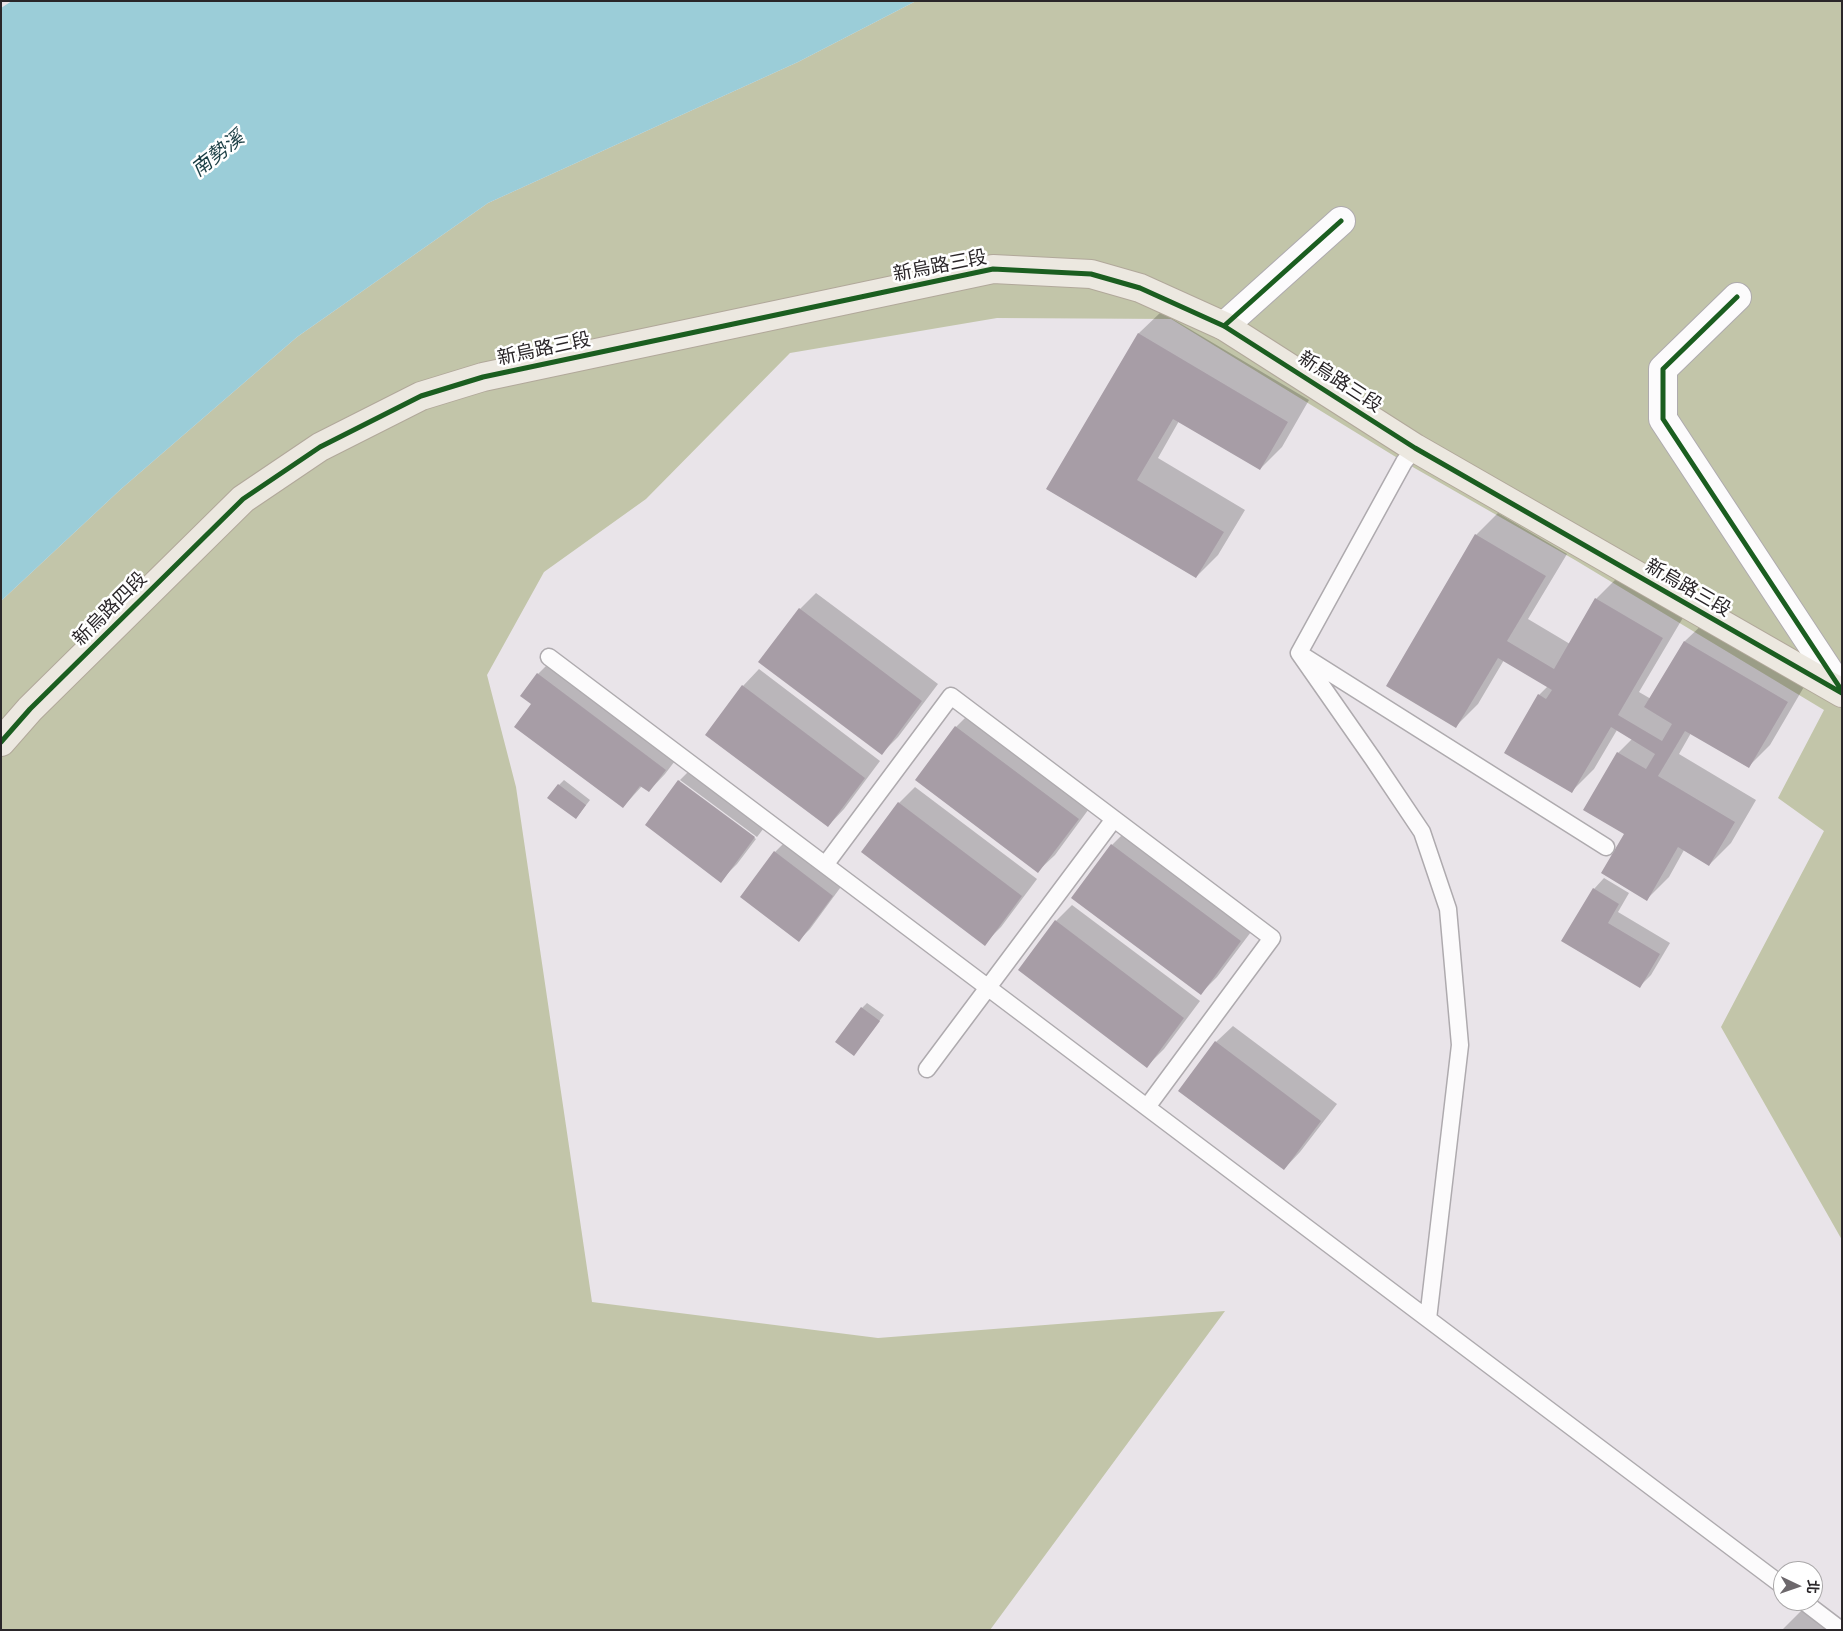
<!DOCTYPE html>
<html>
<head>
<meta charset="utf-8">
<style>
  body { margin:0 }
  #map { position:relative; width:1843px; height:1631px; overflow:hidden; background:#e9e4e9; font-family:"Alegreya Sans","Noto Sans TC",sans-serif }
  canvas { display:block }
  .frame { position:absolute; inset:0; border:2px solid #2a2629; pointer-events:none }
  .north { position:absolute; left:1773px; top:1561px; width:50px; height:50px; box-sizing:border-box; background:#fff; border:1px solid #aaa8a9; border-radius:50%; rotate:93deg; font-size:14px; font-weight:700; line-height:20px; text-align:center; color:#2a2629 }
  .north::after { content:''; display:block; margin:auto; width:18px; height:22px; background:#6d686c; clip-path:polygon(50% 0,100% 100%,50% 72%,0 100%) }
</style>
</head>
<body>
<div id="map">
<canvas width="1843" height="1631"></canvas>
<div class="frame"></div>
<div class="north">北</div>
</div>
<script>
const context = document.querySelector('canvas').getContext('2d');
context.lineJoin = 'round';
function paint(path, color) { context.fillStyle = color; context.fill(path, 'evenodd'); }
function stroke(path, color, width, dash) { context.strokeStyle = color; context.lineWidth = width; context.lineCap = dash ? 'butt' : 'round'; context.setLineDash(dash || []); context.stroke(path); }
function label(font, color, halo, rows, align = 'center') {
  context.font = font + ' "Alegreya Sans","Noto Sans TC",sans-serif'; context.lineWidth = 5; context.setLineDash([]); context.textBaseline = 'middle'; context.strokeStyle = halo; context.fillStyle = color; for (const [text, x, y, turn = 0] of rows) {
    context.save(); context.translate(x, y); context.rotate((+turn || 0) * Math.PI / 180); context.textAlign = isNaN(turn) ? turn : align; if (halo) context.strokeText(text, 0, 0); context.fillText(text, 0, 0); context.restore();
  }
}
paint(new Path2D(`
  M 916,1 L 1842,1 L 1842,1240 L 1721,1027 L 1824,831 L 1778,798 L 1824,710 L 1575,560 L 1404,462 L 1171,319 L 997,318 L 790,353 L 646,499 L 544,572 L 487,675 L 516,787 L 592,1302 L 878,1338 L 1225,1311 L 990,1630 L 1,1630 L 1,601 L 121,489 L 297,337 L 488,203 L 798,62 Z`), '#c2c5a9');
paint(new Path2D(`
  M 12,1 L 916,1 L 798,62 L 488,203 L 297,337 L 121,489 L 1,601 L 1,8 Z`), '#9bcdd8');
paint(new Path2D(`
  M 1161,312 L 1309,400 L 1282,447 L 1260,469 L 1179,421 L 1158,458 L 1245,510 L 1218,555 L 1196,577 L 1048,489 L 1139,333 Z
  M 1498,513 L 1567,554 L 1528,619 L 1570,644 L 1596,599 L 1618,577 L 1684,616 L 1639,692 L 1651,699 L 1685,641 L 1707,620 L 1808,680 L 1770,745 L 1748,767 L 1691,733 L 1679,754 L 1756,800 L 1731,843 L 1709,865 L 1684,850 L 1669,877 L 1647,899 L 1626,833 L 1618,753 L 1632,739 L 1617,730 L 1594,769 L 1572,791 L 1539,695 L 1548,686 L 1504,660 L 1478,704 L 1456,726 L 1476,535 Z
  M 816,593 L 938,684 L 898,737 L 882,753 L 800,609 Z
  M 555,657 L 681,753 L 665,774 L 649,791 L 642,786 L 623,807 L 538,674 Z
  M 759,669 L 880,761 L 844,809 L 828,826 L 743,686 Z
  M 973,710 L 1094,802 L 1055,855 L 1038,871 L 917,779 L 956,727 Z
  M 696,764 L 770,820 L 757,837 L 680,780 Z
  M 564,780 L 590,800 L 576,818 L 559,785 Z
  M 680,780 L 680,783 L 756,839 L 737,864 L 720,881 L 647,825 Z
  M 915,787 L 1037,879 L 1001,927 L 984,944 L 899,803 Z
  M 1129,828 L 1257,924 L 1217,977 L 1201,993 L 1073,898 L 1112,845 Z
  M 786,841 L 843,884 L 810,929 L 799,940 L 775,852 Z
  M 1604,878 L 1629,893 L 1618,912 L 1670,943 L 1651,975 L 1640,986 L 1563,941 L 1594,889 Z
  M 1072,905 L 1200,1001 L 1164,1049 L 1147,1066 L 1056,921 Z
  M 867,1003 L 884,1015 L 854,1054 L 862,1008 Z
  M 1233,1026 L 1337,1104 L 1300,1152 L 1284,1169 L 1216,1042 Z
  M 1803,1609 L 1830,1630 L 1782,1630 Z`), '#0003');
paint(new Path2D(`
  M 1138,333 L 1288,422 L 1260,470 L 1173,419 L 1137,480 L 1224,532 L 1196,578 L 1046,489 Z
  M 1475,534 L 1546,576 L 1507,641 L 1554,669 L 1595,598 L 1663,638 L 1618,715 L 1662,741 L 1672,724 L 1644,707 L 1684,641 L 1788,702 L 1749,768 L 1685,731 L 1658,776 L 1735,822 L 1709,866 L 1678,847 L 1647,901 L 1601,873 L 1624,834 L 1583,810 L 1617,752 L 1646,769 L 1655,754 L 1611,727 L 1572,793 L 1504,753 L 1538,694 L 1546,699 L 1552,690 L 1498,658 L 1456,728 L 1386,686 Z
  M 799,608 L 922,701 L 882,755 L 758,662 Z
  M 537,673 L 666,770 L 649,792 L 640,786 L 623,808 L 514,727 L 531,704 L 520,696 Z
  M 742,685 L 865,778 L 828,827 L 705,735 Z
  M 955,726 L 1079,819 L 1038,873 L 915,780 Z
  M 678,780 L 755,837 L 721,883 L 645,825 Z
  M 558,784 L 586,805 L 576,819 L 547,798 Z
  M 898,802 L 1022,896 L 985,946 L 861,852 Z
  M 1111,844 L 1241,941 L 1201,995 L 1071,898 Z
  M 774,851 L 833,896 L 799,942 L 740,897 Z
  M 1593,888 L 1619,904 L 1608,923 L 1660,954 L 1640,988 L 1561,941 Z
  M 1055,920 L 1184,1018 L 1147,1068 L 1018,970 Z
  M 861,1007 L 880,1021 L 854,1056 L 835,1042 Z
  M 1215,1041 L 1321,1121 L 1284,1170 L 1178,1091 Z`), '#a79da6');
const service = new Path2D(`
  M 1415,448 L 1404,462 L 1299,653 L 1373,759 L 1422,832 L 1448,909 L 1460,1045 L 1428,1319 L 1783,1586
  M 549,657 L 1428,1319
  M 1305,657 L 1606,847
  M 825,865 L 951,696 L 1272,938 L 1147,1107
  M 927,1069 L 1114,819
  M 1803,1601 L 1841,1630`);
const minor = new Path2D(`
  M 1737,297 L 1663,369 L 1663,419 L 1842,691
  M 1224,326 L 1341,221`);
const primary = new Path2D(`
  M 1,742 L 30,709 L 243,499 L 320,447 L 421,396 L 483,377 L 993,269 L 1091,274 L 1140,288 L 1224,326 L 1415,448 L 1842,693`);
stroke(service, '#aeaaae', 19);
stroke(minor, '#aeaaae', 30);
stroke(primary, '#b1a89a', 30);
stroke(service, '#fcfbfc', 16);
stroke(minor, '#fcfbfc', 28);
stroke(primary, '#ece8e0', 28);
stroke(new Path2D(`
  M 1737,297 L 1663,369 L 1663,419 L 1842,691
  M 1224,326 L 1341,221
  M 1,742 L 30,709 L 243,499 L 320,447 L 421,396 L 483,377 L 993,269 L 1091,274 L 1140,288 L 1224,326 L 1415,448 L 1842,693`), '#1b5e20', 5);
label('19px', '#2a2629', '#fff', [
  ["新烏路三段",940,266,-11],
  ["新烏路三段",544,349,-12],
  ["新烏路三段",1340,382,33],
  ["新烏路三段",1688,588,30],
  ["新烏路四段",110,609,-45]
]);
label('italic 20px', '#193d43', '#fff', [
  ["南勢溪",218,154,-38]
]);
</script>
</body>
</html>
